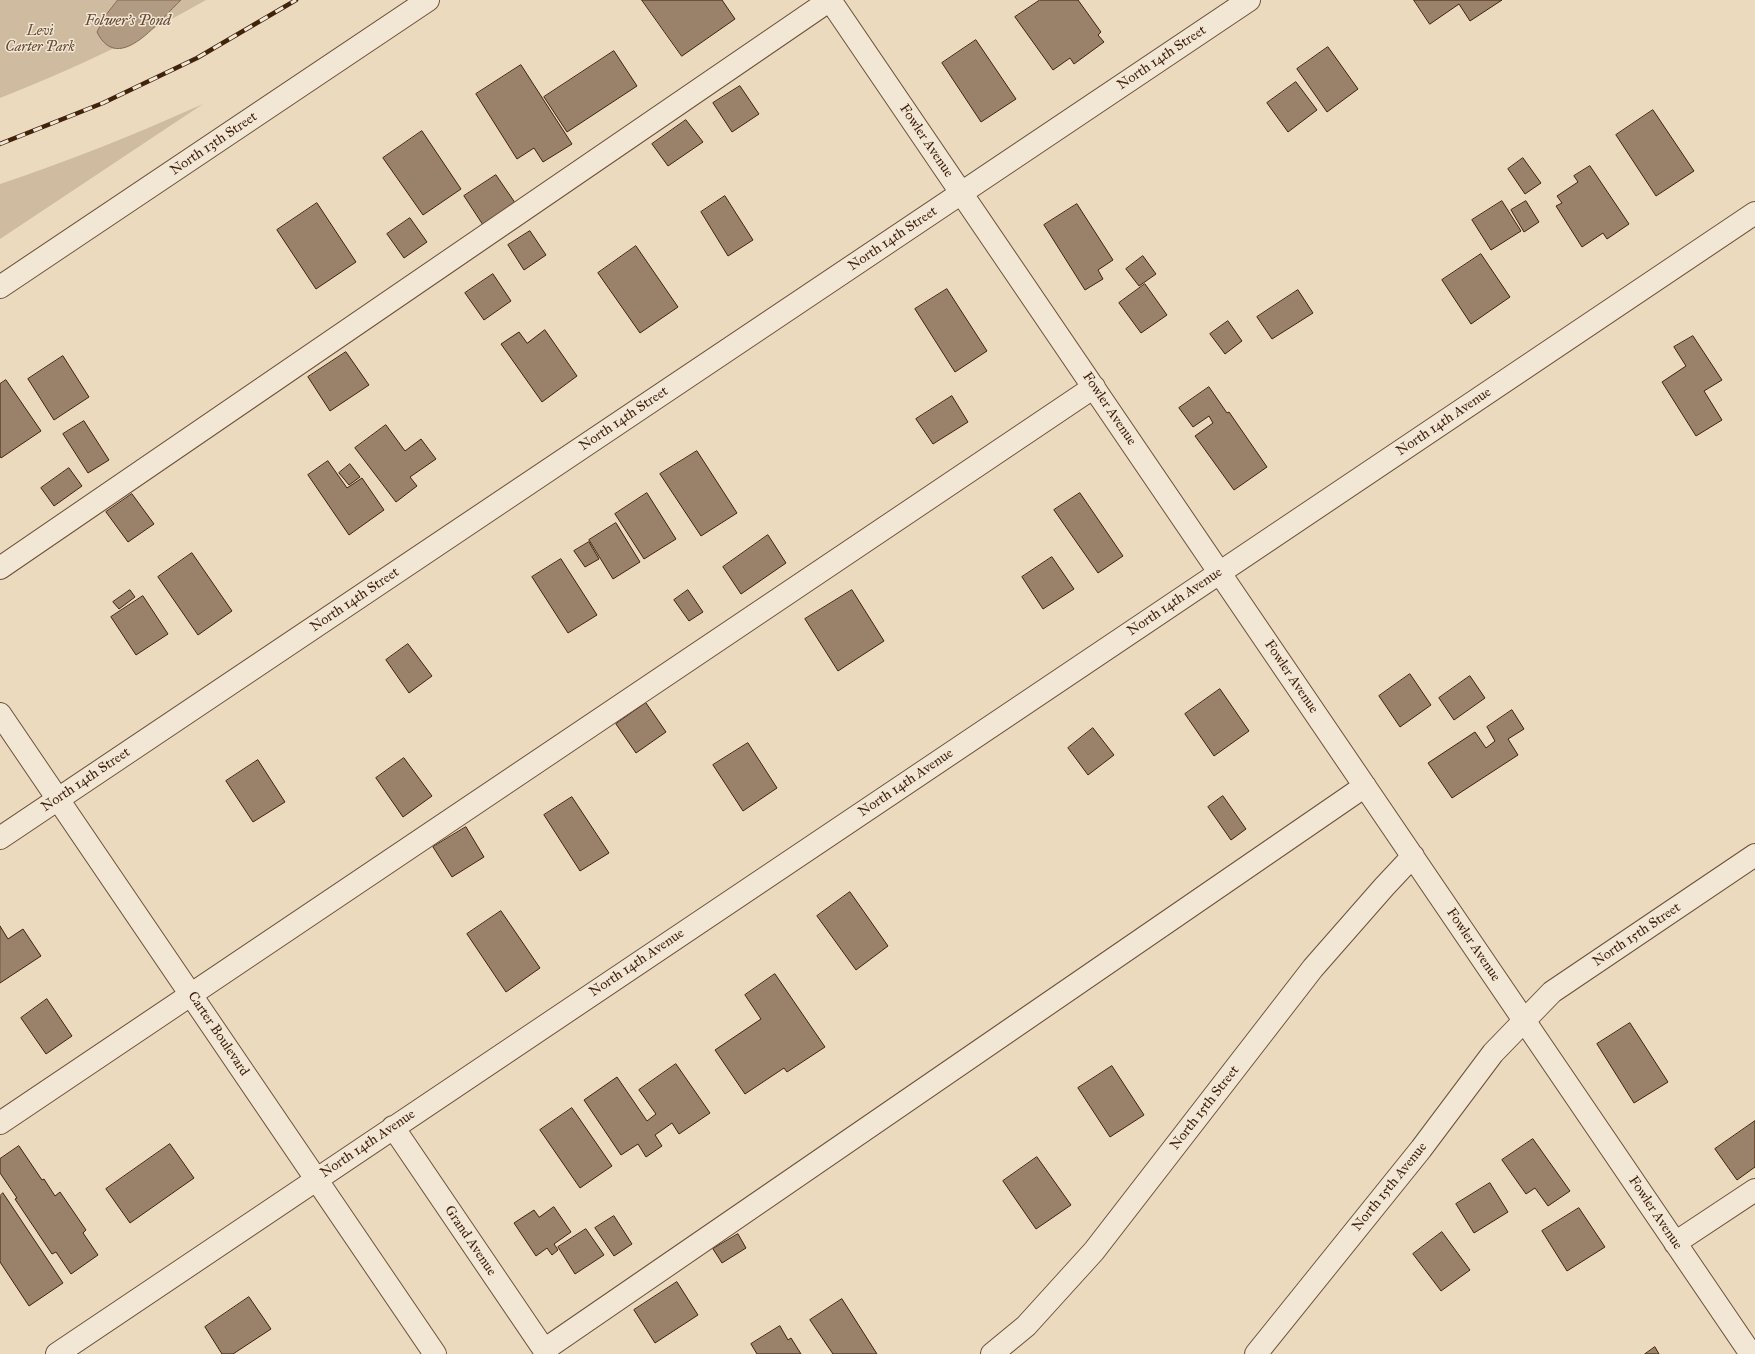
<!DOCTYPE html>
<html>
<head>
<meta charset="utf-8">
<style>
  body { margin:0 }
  canvas { display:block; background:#ebdabe }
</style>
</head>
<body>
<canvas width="1755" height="1354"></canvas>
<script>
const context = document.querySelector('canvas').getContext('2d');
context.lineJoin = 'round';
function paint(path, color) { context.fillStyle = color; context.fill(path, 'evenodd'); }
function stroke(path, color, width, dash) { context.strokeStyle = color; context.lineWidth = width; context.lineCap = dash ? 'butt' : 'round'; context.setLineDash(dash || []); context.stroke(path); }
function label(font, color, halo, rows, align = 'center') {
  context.font = font + ' "IM FELL Great Primer",serif'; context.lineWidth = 3; context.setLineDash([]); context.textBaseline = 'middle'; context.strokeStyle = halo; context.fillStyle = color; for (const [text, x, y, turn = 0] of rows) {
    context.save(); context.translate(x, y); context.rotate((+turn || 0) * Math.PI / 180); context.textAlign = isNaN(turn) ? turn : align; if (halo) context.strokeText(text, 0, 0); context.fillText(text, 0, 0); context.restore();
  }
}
paint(new Path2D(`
  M 0,0 L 206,0 C 139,38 71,70 0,98 Z
  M 203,104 L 0,239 L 0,184 C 69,161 136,134 203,104 Z`), '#cebba0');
const water = new Path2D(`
  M 118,0 L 181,0 C 161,18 119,77 97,32 L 106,15 Z`);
paint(water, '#b19b82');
stroke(water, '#846b53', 1);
const building = new Path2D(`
  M 642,0 L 722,0 L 735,19 L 682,56 Z
  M 1040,0 L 1078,0 L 1101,32 L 1098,35 L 1104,42 L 1074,64 L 1070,58 L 1053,70 L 1015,17 Z
  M 1414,0 L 1502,0 L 1470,21 L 1459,4 L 1430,24 Z
  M 976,40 L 1016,99 L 981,122 L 942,63 Z
  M 1328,47 L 1358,89 L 1327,112 L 1297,69 Z
  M 614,51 L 637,86 L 567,132 L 544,97 Z
  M 521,65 L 572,144 L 543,162 L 534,148 L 517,159 L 476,94 Z
  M 1296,82 L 1317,110 L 1288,132 L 1267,103 Z
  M 740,86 L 759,114 L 732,132 L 713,103 Z
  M 1653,110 L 1694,171 L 1656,196 L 1616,135 Z
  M 686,120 L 703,142 L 668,166 L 652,144 Z
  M 422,131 L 461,189 L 423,215 L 383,158 Z
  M 1523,158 L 1541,183 L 1525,194 L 1508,169 Z
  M 1590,166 L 1629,224 L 1607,239 L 1603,233 L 1582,247 L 1556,206 L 1562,203 L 1557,196 L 1578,182 L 1574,176 Z
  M 496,175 L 518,207 L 485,228 L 464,196 Z
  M 725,196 L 753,240 L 728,256 L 701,212 Z
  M 1502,201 L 1521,231 L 1491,250 L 1472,220 Z
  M 1526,201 L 1539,222 L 1524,232 L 1511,210 Z
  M 317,203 L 356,262 L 316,289 L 277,230 Z
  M 1077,204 L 1113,260 L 1098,270 L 1103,279 L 1085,290 L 1044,225 Z
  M 410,218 L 427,242 L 404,258 L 387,234 Z
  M 530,231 L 546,255 L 524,270 L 508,245 Z
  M 636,246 L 678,307 L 640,333 L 598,273 Z
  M 1481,254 L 1510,297 L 1471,324 L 1442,280 Z
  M 1143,256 L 1156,274 L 1139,286 L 1126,269 Z
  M 493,274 L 511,301 L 484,320 L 465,293 Z
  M 1145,284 L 1167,315 L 1141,333 L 1119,303 Z
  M 947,289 L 987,351 L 955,372 L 915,309 Z
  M 1298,290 L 1313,313 L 1272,339 L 1257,317 Z
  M 1228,321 L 1242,341 L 1225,354 L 1210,334 Z
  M 545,330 L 577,376 L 542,402 L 501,344 L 519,332 L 527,343 Z
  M 1693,336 L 1722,380 L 1704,391 L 1722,420 L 1696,436 L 1662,382 L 1686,366 L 1674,347 Z
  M 346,352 L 369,385 L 330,411 L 308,377 Z
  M 63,356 L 89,397 L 54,420 L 28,379 Z
  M 6,380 L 41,431 L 1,458 L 0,456 L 0,384 Z
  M 1209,387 L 1227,413 L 1229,412 L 1267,467 L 1234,490 L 1195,436 L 1213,423 L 1209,416 L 1193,427 L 1179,408 Z
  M 952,396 L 968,422 L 933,444 L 916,419 Z
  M 84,421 L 109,460 L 88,473 L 63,434 Z
  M 386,425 L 405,451 L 421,439 L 436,459 L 410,477 L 417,486 L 396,502 L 355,448 Z
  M 697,451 L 737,513 L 701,536 L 660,474 Z
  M 328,461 L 347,488 L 362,478 L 384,510 L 349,535 L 308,475 Z
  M 350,464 L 360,477 L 349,485 L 339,473 Z
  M 69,468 L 82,486 L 54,506 L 41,488 Z
  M 647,493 L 676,539 L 644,559 L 615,514 Z
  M 1080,493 L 1123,556 L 1098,573 L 1054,510 Z
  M 132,494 L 154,524 L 128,542 L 106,512 Z
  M 616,523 L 640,562 L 613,579 L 589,540 Z
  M 768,535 L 786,563 L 741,594 L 723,567 Z
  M 589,542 L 599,559 L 585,567 L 574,551 Z
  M 192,553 L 232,611 L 198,635 L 158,577 Z
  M 1052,557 L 1074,589 L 1043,609 L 1022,577 Z
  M 561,559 L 597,615 L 568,633 L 532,577 Z
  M 130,590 L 135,597 L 119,609 L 113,602 Z
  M 688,590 L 703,612 L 689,621 L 674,600 Z
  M 852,590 L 884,641 L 838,671 L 805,619 Z
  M 143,596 L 168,634 L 136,655 L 111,617 Z
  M 408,644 L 432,676 L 409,693 L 386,660 Z
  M 1410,674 L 1431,705 L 1400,727 L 1379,696 Z
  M 1470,676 L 1485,698 L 1454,720 L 1439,698 Z
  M 1220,689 L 1249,731 L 1214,756 L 1185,714 Z
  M 646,703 L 666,732 L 636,753 L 616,724 Z
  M 1512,710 L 1524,729 L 1508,739 L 1518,755 L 1452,798 L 1428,763 L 1475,732 L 1486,748 L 1495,741 L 1487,727 Z
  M 1093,728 L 1114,755 L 1088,775 L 1068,748 Z
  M 748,743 L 777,788 L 743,811 L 713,765 Z
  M 404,758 L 432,796 L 403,817 L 376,778 Z
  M 258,760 L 285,802 L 253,822 L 226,781 Z
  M 1223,796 L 1246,829 L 1231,840 L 1208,807 Z
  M 572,797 L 609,853 L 580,871 L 544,815 Z
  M 466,827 L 484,857 L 452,877 L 433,847 Z
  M 850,892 L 888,946 L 856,970 L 817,916 Z
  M 501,911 L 540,968 L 506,992 L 467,934 Z
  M 0,926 L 8,939 L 23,929 L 41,956 L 0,983 Z
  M 775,974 L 825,1047 L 787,1072 L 784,1068 L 745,1094 L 715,1050 L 761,1019 L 745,995 Z
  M 47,999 L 72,1036 L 46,1054 L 21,1018 Z
  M 1630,1023 L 1668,1082 L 1634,1103 L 1597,1044 Z
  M 676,1064 L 710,1113 L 679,1134 L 672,1123 L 655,1135 L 662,1146 L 646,1157 L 638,1144 L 621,1155 L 584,1100 L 617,1077 L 647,1121 L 656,1114 L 639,1090 Z
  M 1112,1066 L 1144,1115 L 1110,1137 L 1078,1088 Z
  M 572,1108 L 612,1166 L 580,1188 L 540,1130 Z
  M 1755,1121 L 1755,1167 L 1737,1180 L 1715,1149 Z
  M 1533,1139 L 1570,1191 L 1548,1206 L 1535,1188 L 1526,1194 L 1502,1160 Z
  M 170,1144 L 194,1178 L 130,1223 L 106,1189 Z
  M 19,1146 L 42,1180 L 44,1179 L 55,1196 L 60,1192 L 86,1230 L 83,1233 L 98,1255 L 71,1274 L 56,1252 L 52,1254 L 15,1199 L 17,1198 L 0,1173 L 0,1159 Z
  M 1037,1157 L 1071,1205 L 1036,1229 L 1003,1181 Z
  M 1490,1183 L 1508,1212 L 1474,1233 L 1456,1204 Z
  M 3,1193 L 63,1283 L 29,1306 L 0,1262 L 0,1196 Z
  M 554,1207 L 571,1232 L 554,1244 L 558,1250 L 552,1255 L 547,1248 L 536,1256 L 514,1223 L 534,1210 L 539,1217 Z
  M 1579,1208 L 1605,1247 L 1567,1271 L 1542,1231 Z
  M 614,1216 L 632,1244 L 614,1256 L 595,1228 Z
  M 586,1229 L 604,1255 L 575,1274 L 558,1247 Z
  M 1442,1232 L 1470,1270 L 1441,1291 L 1413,1254 Z
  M 738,1234 L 746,1248 L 722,1263 L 713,1249 Z
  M 677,1282 L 698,1315 L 655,1343 L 634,1310 Z
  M 249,1297 L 271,1329 L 233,1354 L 222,1354 L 205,1327 Z
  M 842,1299 L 877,1354 L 833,1354 L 810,1320 Z
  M 780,1326 L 788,1340 L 791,1338 L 801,1354 L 757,1354 L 751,1344 Z
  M 1655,1347 L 1659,1354 L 1645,1354 Z`);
paint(building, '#998269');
stroke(building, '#41220d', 1);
const minor = new Path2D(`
  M 830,0 L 1751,1354
  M 0,287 L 428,0
  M 0,568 L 830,0
  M 0,714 L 435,1354
  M 0,838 L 1249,0
  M 0,1123 L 1094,387
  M 393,1127 L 547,1354
  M 1675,1243 L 1755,1190
  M 544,1350 L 1365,786
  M 57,1354 L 1755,213
  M 992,1354 L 1026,1326 L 1094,1251 L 1313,968 L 1384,887 L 1413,856
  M 1256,1354 L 1421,1149 L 1493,1053 L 1552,992 L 1755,855`);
stroke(minor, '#6c5039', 24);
stroke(minor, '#f2e7d5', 22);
const rail = new Path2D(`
  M 0,144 L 103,103 L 197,58 L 296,0`);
stroke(rail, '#41220d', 4.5);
stroke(rail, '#f2e7d5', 3, [9]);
label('italic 14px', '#644832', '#f2e7d5', [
  ["Levi",40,32],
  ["Carter Park",40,48]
]);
label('14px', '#41220d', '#f2e7d5', [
  ["North 14th Street",1162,58,-34],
  ["Fowler Avenue",926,141,56],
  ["North 13th Street",214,144,-34],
  ["North 14th Street",893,239,-34],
  ["Fowler Avenue",1109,409,56],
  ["North 14th Street",624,419,-34],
  ["North 14th Avenue",1444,422,-34],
  ["North 14th Street",355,600,-34],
  ["North 14th Avenue",1175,602,-34],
  ["Fowler Avenue",1291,677,56],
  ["North 14th Street",86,780,-34],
  ["North 14th Avenue",906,783,-34],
  ["North 15th Street",1637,935,-34],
  ["Fowler Avenue",1473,945,56],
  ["North 14th Avenue",637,963,-34],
  ["Carter Boulevard",218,1034,56],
  ["North 15th Street",1205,1108,-52],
  ["North 14th Avenue",368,1144,-34],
  ["North 15th Avenue",1390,1187,-51],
  ["Fowler Avenue",1655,1213,56],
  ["Grand Avenue",470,1241,56]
]);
label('italic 15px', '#634630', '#f2e7d5', [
  ["Folwer's Pond",128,21]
]);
</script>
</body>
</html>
